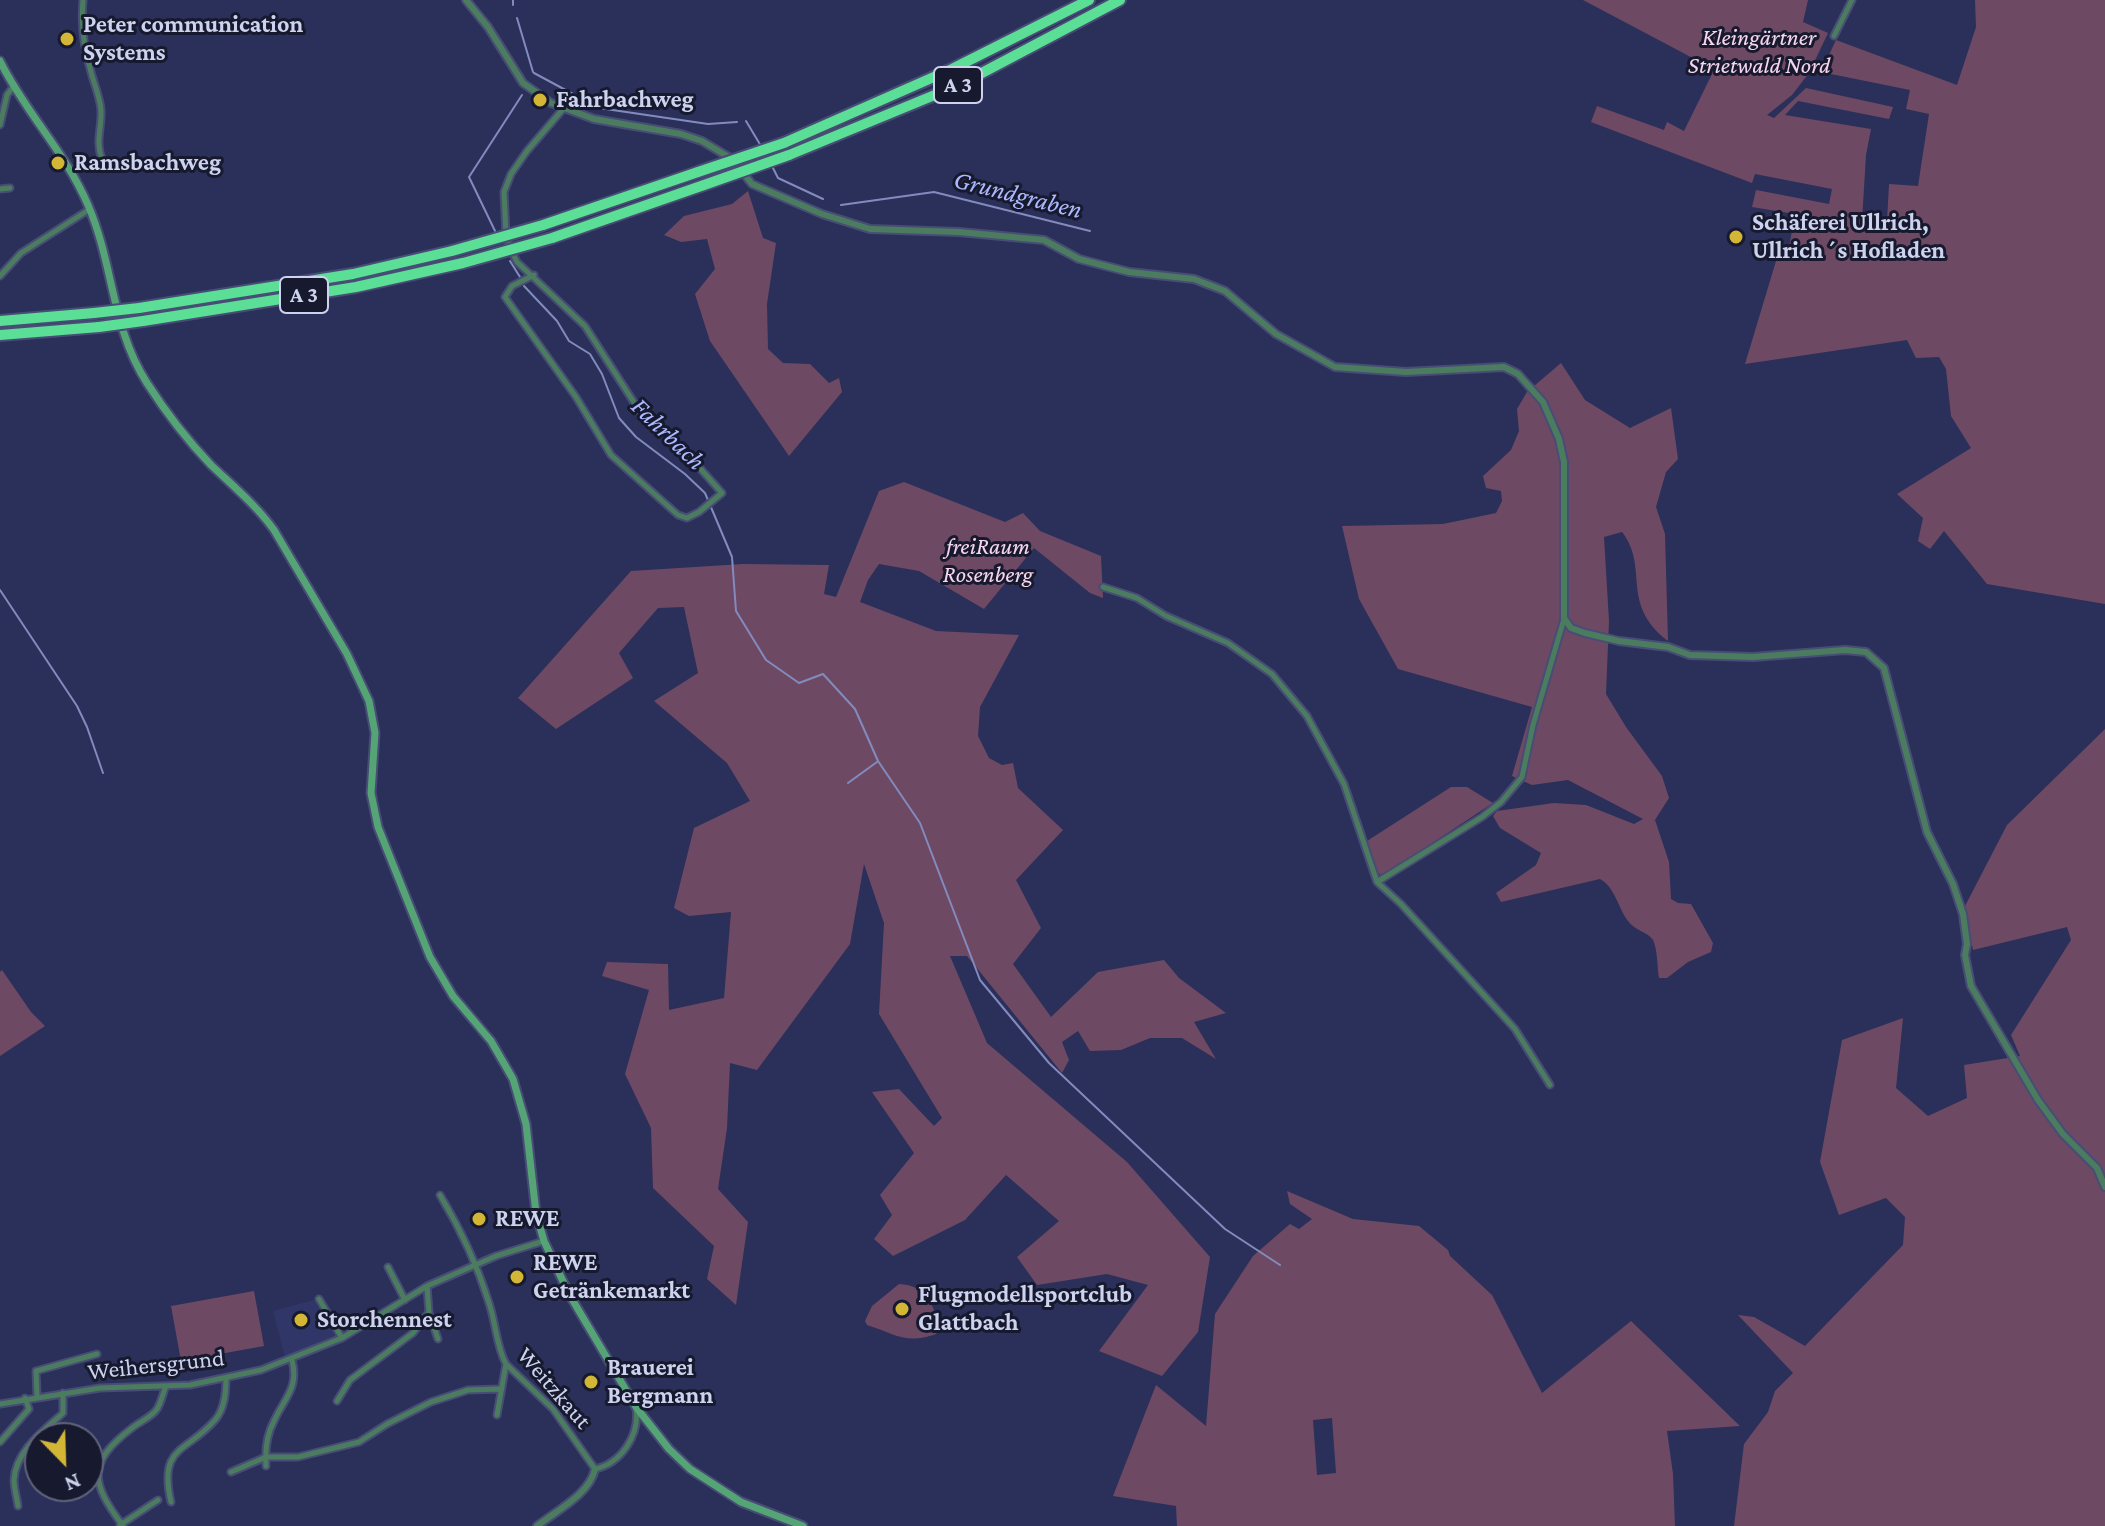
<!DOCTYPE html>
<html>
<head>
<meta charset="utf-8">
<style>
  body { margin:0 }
  #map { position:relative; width:2105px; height:1526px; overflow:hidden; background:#2a305a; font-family:"Crimson Pro",serif }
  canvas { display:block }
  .north { position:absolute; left:24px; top:1422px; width:80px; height:80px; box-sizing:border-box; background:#171a2e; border:2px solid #60647b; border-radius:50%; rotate:157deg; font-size:22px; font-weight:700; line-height:32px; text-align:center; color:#cdd3ee }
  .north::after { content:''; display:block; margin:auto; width:28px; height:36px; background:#d3b635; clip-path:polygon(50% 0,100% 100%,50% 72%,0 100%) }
</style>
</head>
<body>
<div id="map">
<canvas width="2105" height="1526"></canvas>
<div class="north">N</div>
</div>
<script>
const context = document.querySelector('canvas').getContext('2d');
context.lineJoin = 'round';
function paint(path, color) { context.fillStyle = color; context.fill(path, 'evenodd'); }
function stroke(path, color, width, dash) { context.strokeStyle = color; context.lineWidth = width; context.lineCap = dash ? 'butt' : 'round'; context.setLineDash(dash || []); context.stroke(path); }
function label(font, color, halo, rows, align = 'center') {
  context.font = font + ' "Crimson Pro",serif'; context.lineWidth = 6; context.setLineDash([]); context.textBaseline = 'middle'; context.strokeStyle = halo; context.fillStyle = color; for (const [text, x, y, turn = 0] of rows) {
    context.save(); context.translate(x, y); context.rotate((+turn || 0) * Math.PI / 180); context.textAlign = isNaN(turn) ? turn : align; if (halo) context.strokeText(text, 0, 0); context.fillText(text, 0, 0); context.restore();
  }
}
paint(new Path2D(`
  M 314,1300 L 335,1336 L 285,1357 L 273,1311 Z`), '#303668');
paint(new Path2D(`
  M 1583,0 L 1808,0 L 1803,22 L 1828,33 L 1809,73 L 1792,95 L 1767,115 L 1774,118 L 1806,88 L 1893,107 L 1889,119 L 1798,101 L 1785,115 L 1871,129 L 1866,155 L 1862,221 L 1887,221 L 1889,184 L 1918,186 L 1929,114 L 1906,109 L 1910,90 L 1821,72 L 1836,40 L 1957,85 L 1976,27 L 1975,0 L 2105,0 L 2105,604 L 1987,584 L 1944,531 L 1930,549 L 1918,541 L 1923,518 L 1897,494 L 1971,448 L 1951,416 L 1946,369 L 1939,357 L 1916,358 L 1907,340 L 1745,364 L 1776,261 L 1787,258 L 1795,214 L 1752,207 L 1756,190 L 1829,204 L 1832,189 L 1755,174 L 1752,183 L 1591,122 L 1597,106 L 1664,130 L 1667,122 L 1684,131 L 1712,74 L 1703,69 L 1704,64 Z
  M 748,191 L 763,238 L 776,243 L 767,304 L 768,349 L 783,363 L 810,364 L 829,383 L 839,378 L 842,392 L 789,456 L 710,341 L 695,294 L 715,269 L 707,239 L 681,242 L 664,235 L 684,216 L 732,204 Z
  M 1561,363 L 1585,400 L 1630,428 L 1671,408 L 1678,459 L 1666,472 L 1656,507 L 1665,534 L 1668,641 C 1619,603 1650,568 1622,532 L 1604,537 L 1609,621 L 1606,694 L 1626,727 L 1662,776 L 1669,798 L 1655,820 L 1669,862 L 1671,899 L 1678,903 L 1691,904 L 1713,943 L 1711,952 L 1688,962 L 1667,978 L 1659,978 C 1657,967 1658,951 1653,940 C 1648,932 1635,931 1628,921 C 1618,908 1615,887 1600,879 L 1501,902 L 1496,893 L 1536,865 L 1541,853 L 1500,828 L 1493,816 L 1497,811 L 1554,803 L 1586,805 L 1634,824 L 1643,819 L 1568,780 L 1532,785 L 1512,776 L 1532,707 L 1398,669 L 1359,599 L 1342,526 L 1443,524 L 1496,513 L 1502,501 L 1501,491 L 1486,488 L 1483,476 L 1511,450 L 1519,431 L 1517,409 L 1527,392 Z
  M 904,482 L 1005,522 L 1023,513 L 1040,531 L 1101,556 L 1103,598 L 1090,593 L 1034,548 L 984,609 L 919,571 L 879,564 L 868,580 L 860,602 L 936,631 L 1019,635 L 980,707 L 978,736 L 989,758 L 1002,765 L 1013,763 L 1018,788 L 1063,830 L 1016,880 L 1041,928 L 1013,964 L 1051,1017 L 1098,972 L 1164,960 L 1179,978 L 1226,1013 L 1194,1022 L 1216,1059 L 1182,1038 L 1150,1038 L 1121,1050 L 1090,1051 L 1078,1031 L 1062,1042 L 1069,1060 L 1062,1073 L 967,956 L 950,956 L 987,1043 L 1127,1162 L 1210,1257 L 1198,1332 L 1162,1376 L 1099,1351 L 1148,1285 L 1107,1274 L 1037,1285 L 1017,1257 L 1059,1221 L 1006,1175 L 965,1220 L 893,1256 L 874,1239 L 892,1215 L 880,1195 L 914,1153 L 872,1092 L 899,1089 L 934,1126 L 942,1118 L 879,1014 L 884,923 L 864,864 L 850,944 L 757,1070 L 730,1063 L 727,1128 L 718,1189 L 748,1222 L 736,1305 L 707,1279 L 714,1246 L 653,1188 L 651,1128 L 625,1074 L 649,990 L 602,976 L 607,962 L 668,964 L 669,1010 L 724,998 L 731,912 L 689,916 L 674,908 L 694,828 L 750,801 L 727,763 L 654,701 L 698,673 L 684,607 L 658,608 L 619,653 L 633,678 L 556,729 L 518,698 L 631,571 L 743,564 L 829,565 L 824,594 L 836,597 L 879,491 Z
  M 2105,729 L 2105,1526 L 1734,1526 L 1744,1444 L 1768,1412 L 1775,1391 L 1793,1373 L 1738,1315 L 1754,1317 L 1805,1346 L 1903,1245 L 1905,1217 L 1886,1198 L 1839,1215 L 1820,1162 L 1842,1040 L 1903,1018 L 1896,1088 L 1928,1116 L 1967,1098 L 1964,1065 L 2020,1056 L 2011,1035 L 2071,940 L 2067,927 L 1973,950 L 1965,906 L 2007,825 Z
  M 1451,787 L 1467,787 L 1493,803 L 1382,876 L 1376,871 L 1367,841 Z
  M 2,970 L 31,1012 L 45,1026 L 0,1056 L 0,972 Z
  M 1287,1191 L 1353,1219 L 1419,1226 L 1448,1250 L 1450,1256 L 1492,1295 L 1542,1393 L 1631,1321 L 1740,1426 L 1667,1431 L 1673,1474 L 1675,1526 L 1177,1526 L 1176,1506 L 1113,1496 L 1156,1385 L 1206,1426 L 1215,1314 L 1253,1256 L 1290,1224 L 1299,1229 L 1312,1219 L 1290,1204 ZM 1332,1418 L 1336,1473 L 1317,1475 L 1313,1420 Z
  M 899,1284 C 927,1286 932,1301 939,1327 L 936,1334 C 905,1345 896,1334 867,1325 L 865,1321 L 872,1306 Z
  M 254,1291 L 264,1346 L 181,1361 L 171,1306 Z`), '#6e4964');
stroke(new Path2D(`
  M 513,0 L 513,5
  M 517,18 L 533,72
  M 534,73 L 599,108 L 708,124 L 737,122
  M 746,121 L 761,146
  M 772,166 L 778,178 L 823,199
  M 841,205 L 934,192 L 1090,231
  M 496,233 L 469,177 L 522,95
  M 510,261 L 520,277
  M 524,286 L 557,321 L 569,341 L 590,354 L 602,374 L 619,418 L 636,437 L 685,474 L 705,493 L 732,557 L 736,611 L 766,660 L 799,683 L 823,674 L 855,709 L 878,761 L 920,823 L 980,980 L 1049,1063 L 1225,1229 L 1280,1265
  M 0,590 L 77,706 L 87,727 L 103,773
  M 848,783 L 877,762`), '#838bbe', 2);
const minor = new Path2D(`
  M 83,0 C 81,24 83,45 90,68 C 93,82 100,96 101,110 C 102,128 95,142 102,159
  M 1834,36 L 1852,0
  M 0,125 L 7,95 L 13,87
  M 0,189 L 10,188
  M 534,275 L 512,286 L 505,297 L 576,397 L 611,455 L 678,515 L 687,518 L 699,512 L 722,493 L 690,457 L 642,415 L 585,326 L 517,262 L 511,250 L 506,236 L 504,192 L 511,174 L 527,151 L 563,109
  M 0,276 L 21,253 L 90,209
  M 1103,587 L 1137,598 L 1166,616 L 1228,643 L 1272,674 L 1307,716 L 1344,784 L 1377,882 L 1482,817 L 1501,802 L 1522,777 L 1533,725 L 1564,619
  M 1378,883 L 1401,904 L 1515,1029 L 1550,1085
  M 440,1195 C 461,1230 477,1264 489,1303 C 496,1323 496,1346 506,1364 L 553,1409 L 595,1469 C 622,1463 640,1434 636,1408
  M 388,1267 L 405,1300
  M 319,1299 L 342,1338
  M 429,1313 L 438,1339
  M 37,1396 L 36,1371 L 97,1354
  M 337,1401 L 350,1380 L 413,1333 L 429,1312 L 427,1286
  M 0,1404 L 100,1388 L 190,1385 L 261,1370 L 342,1338 L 427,1286 L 496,1256 L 544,1241
  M 497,1415 L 506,1364
  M 0,1442 L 29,1409 L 25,1398
  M 266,1466 C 265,1451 267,1434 274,1421 C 285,1397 299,1388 292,1360
  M 231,1472 L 266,1457 L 298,1457 L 359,1442 L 387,1424 L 431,1402 L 468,1390 L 499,1389
  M 171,1502 C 158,1445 187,1453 215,1420 C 225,1409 226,1392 226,1378
  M 18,1506 C 17,1498 14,1489 14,1480 C 15,1452 43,1431 63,1413 L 63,1393
  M 120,1525 L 158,1500
  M 123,1526 C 91,1483 86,1463 132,1428 C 139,1422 152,1417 157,1409 C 161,1403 163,1393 166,1386`);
const tertiary = new Path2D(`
  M 466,0 L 488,27 L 523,83 L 551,103 L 594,119 L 681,134 L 702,141 L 732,159 L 752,184 L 822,214 L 870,229 L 959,232 L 1044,240 L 1079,259 L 1129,272 L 1194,279 L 1225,291 L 1276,334 L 1335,367 L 1406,372 L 1504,367 L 1518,374 L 1543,402 L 1559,439 L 1564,462 L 1564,618 L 1571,628 L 1585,633 L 1619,641 L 1668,647 L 1690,655 L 1753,657 L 1845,650 L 1866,652 L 1884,668 L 1927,832 L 1953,884 L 1963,914 L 1967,944 L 1965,955 L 1971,986 L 2038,1100 L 2063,1134 L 2097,1168 L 2105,1187
  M 537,1526 C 556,1511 590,1494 595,1469`);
const secondary = new Path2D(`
  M 0,61 C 25,112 66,153 88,205 C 114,265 111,327 147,383 C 165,411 188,441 211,465 C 233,486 256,505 274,530 L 347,654 L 369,701 L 375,733 L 371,793 L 378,827 L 430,957 L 453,996 L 491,1041 L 513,1079 L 526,1124 L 536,1213 L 544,1241 L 569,1294 L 636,1407 L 669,1449 L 690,1469 L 741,1502 L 803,1526`);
const motorway = new Path2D(`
  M 784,143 L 952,69 L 1089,0
  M 789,155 L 959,85 L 1120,0
  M 543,225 L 698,172
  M 552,238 L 704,185
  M 139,308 L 353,274 L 452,251
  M 0,321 L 94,313
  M 143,321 L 356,287 L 463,263
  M 0,335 L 99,327`);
stroke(minor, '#474d75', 9);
stroke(tertiary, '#474d75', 10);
stroke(secondary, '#474d75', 11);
stroke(motorway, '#474d75', 14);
stroke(minor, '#4c7c5f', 5);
stroke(tertiary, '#4c7c5f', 6);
stroke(secondary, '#55a475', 7);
stroke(motorway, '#5bdf96', 10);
const motorwayBridge = new Path2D(`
  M 698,172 L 784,143
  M 704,185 L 789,155
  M 452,251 L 543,225
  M 463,263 L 552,238
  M 94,313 L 139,308
  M 99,327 L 143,321`);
stroke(motorwayBridge, '#474d75', 14, []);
stroke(motorwayBridge, '#5bdf96', 10);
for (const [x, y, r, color] of [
  [67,39,8,"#d3b635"],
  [540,100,8,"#d3b635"],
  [58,163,8,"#d3b635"],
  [1736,237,8,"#d3b635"],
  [479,1219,8,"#d3b635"],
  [517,1277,8,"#d3b635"],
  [902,1309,8,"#d3b635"],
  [301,1320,8,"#d3b635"],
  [591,1382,8,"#d3b635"]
]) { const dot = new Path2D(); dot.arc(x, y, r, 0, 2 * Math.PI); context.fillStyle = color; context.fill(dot); stroke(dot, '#171a2e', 3); }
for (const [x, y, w] of [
  [958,85,48],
  [304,295,48]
]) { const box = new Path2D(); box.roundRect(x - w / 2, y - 18, w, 36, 6); context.fillStyle = '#171a2e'; context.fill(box); stroke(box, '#cdd3ee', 2); }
label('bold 22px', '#cdd3ee', null, [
  ["A 3",958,85],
  ["A 3",304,295]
]);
label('bold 24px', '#cdd3ee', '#171a2e', [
  ["Peter communication",83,25],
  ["Systems",83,53],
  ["Fahrbachweg",556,100],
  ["Ramsbachweg",74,163],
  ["Schäferei Ullrich,",1752,223],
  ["Ullrich´s Hofladen",1752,251],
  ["REWE",495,1219],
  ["REWE",533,1263],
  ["Getränkemarkt",533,1291],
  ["Flugmodellsportclub",918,1295],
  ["Glattbach",918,1323],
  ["Storchennest",317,1320],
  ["Brauerei",607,1368],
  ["Bergmann",607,1396]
], 'left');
label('italic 24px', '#f8d6ee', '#171a2e', [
  ["Kleingärtner",1759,38],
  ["Strietwald Nord",1759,66],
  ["freiRaum",988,547],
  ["Rosenberg",988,575]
]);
label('24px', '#cdd3ee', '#171a2e', [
  ["Weihersgrund",156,1365,-6],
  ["Weitzkaut",554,1388,49]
]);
label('italic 26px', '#acb9ff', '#171a2e', [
  ["Grundgraben",1018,195,14],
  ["Fahrbach",668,434,44]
]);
</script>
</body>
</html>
